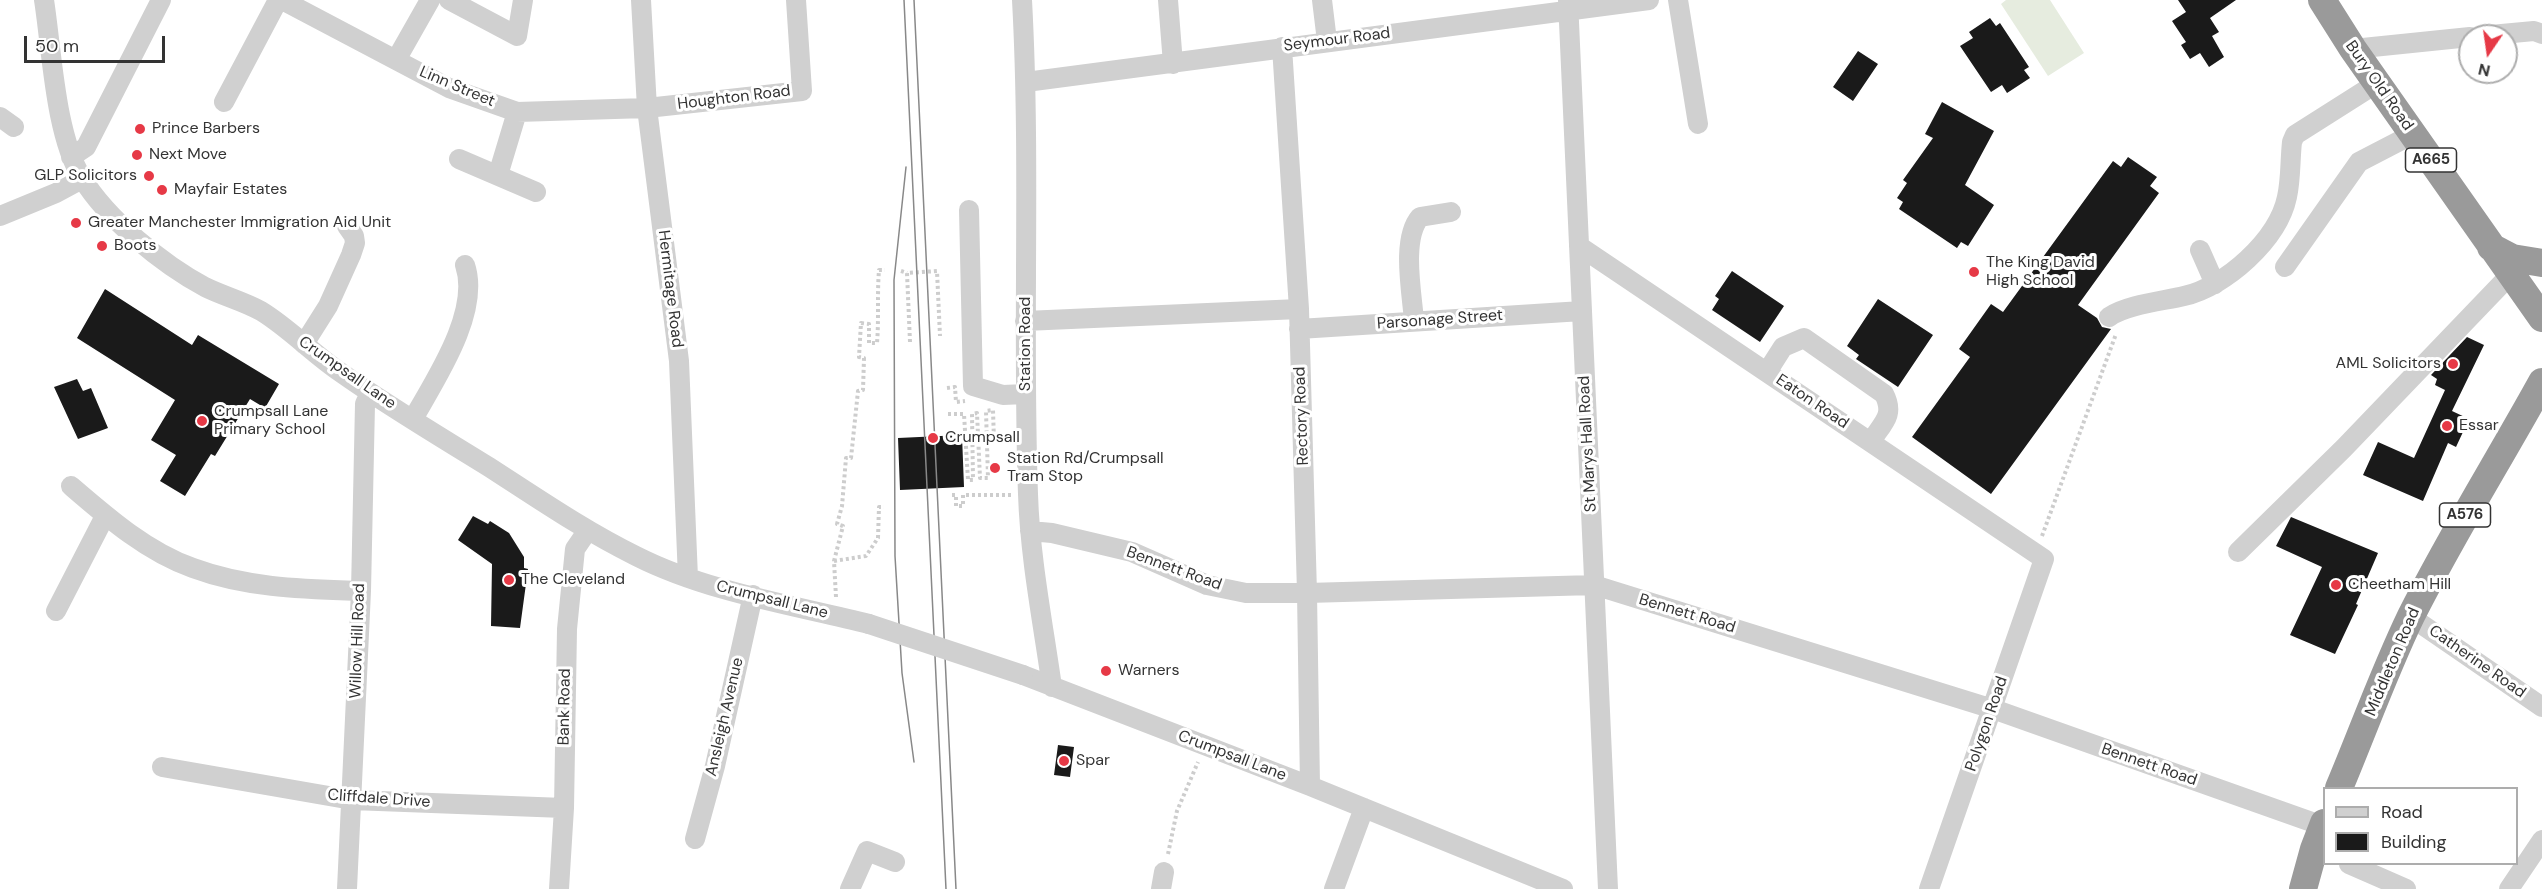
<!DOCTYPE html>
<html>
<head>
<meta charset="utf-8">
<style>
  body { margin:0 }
  #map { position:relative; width:2542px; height:889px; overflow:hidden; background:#fff; font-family:"DM Sans",sans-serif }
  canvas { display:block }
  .legend { position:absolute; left:2323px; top:787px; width:195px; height:78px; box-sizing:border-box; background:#fff; border:2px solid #adadad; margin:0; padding:8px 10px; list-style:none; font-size:18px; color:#333 }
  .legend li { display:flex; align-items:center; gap:12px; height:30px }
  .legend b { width:30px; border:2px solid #adadad }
  .north { position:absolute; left:2458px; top:24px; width:60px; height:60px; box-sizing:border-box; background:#fff; border:2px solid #adadad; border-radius:50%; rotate:193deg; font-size:16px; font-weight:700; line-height:24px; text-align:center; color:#333 }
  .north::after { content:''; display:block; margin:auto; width:21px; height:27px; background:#e63946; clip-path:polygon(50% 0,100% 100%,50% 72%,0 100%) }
  .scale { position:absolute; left:24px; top:36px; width:141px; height:27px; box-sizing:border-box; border:3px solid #333; border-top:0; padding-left:8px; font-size:18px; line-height:21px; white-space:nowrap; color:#333; -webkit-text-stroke:4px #fff; paint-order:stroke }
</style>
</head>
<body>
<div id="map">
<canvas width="2542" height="889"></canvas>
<ul class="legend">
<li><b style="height:8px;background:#d0d0d0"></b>Road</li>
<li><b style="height:16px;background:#1a1a1a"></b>Building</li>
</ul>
<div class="north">N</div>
<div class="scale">50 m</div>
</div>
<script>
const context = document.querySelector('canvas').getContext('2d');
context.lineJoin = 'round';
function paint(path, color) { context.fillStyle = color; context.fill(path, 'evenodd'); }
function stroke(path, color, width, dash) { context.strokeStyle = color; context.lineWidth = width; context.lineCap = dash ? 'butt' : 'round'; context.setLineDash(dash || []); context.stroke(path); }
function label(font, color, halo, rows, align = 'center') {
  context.font = font + ' "DM Sans",sans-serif'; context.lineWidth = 6; context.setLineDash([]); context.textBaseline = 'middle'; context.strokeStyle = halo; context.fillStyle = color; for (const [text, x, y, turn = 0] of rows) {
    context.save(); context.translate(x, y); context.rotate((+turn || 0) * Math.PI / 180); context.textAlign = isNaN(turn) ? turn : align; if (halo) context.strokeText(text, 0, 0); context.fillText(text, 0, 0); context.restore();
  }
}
paint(new Path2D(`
  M 2006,0 L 2050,0 L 2084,53 L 2048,76 L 2001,4 Z`), '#e6ecdf');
paint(new Path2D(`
  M 2178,0 L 2236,0 L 2210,18 L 2219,32 L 2212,36 L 2224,57 L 2209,67 L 2200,53 L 2190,59 L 2181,45 L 2186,42 L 2172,21 L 2186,12 Z
  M 1990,18 L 1996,26 L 2000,23 L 2029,67 L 2024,70 L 2030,78 L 2007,93 L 2002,85 L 1991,92 L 1960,46 L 1973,38 L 1969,32 Z
  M 1858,51 L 1878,64 L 1853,101 L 1833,87 Z
  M 1942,102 L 1994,131 L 1965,185 L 1994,205 L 1968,246 L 1961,242 L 1957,248 L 1899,209 L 1903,202 L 1897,198 L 1907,183 L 1903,180 L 1933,138 L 1925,134 Z
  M 2128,157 L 2157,177 L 2150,186 L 2159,193 L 2078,305 L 2097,318 L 2102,327 L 2111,329 L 1991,494 L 1912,437 L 1970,357 L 1959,349 L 1991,304 L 2003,312 L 2113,161 L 2121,167 Z
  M 1732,271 L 1784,306 L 1760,342 L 1712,310 L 1719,299 L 1715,296 Z
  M 105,289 L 192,345 L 198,335 L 279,384 L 265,408 L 250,399 L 215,456 L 211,454 L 185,496 L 160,481 L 176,455 L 151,440 L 175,400 L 77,338 Z
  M 1878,299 L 1933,335 L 1898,387 L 1856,359 L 1859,355 L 1847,346 Z
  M 2467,337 L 2484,345 L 2452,411 L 2469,419 L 2456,447 L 2448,443 L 2423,501 L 2363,475 L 2378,442 L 2414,458 L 2445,390 L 2435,385 L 2437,379 L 2431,375 Z
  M 77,379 L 83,391 L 91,388 L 108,428 L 78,439 L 54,387 Z
  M 962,435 L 964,487 L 900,490 L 898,438 Z
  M 473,516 L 488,524 L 490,521 L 509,533 L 524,557 L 524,568 L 528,569 L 520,628 L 491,626 L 492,564 L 458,540 Z
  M 2291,517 L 2378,553 L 2356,604 L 2358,605 L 2335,654 L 2290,635 L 2322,567 L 2276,546 Z
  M 1058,745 L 1074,747 L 1070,777 L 1054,775 Z`), '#1a1a1a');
stroke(new Path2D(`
  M 901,271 L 907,273
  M 910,342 L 907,273 L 937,271 L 940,336
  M 947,388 L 955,387 L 956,402 L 965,401
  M 948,414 L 964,414 L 968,480 L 973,480 L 972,414 L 977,413 L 980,478 L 988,478 L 986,411 L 993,410 L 994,441 L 1008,441
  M 952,495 L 956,495 L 956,506 L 963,506 L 963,495 L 1012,495
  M 2042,536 L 2116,334
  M 834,561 L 866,556 L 878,538 L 879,507 L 884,507
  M 836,597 L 834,561 L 843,526 L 837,524 L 842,506 L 846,458 L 851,458 L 858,391 L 863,390 L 864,358 L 859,357 L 861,323 L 869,324 L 869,343 L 877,343 C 879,319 877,295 879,270 L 885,270
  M 1168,854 L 1177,811 L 1198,762`), '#cdcdcd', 4, [3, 3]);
stroke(new Path2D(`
  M 44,0 C 52,51 55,135 82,178 C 107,219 162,264 205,287 C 223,296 243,301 261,311 C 289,328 312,353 340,372 C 388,406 439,436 489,467 C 537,498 585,531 636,556 C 707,592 793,605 869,624
  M 282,0 L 449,88 L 517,112 L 647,108 L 802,91 L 796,0
  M 449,0 L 517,36 L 523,0
  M 641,0 L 647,108 L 679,361 L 688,578
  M 1022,0 C 1031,164 1022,329 1028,494 C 1030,558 1043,623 1052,687
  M 1168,0 L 1173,64
  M 1322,0 L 1327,41
  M 1568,0 L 1608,889
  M 1678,0 L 1698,124
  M 2480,36 L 2534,31 L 2542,34
  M 1282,47 L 1299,309 L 1307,593 L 1310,786
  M 2353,49 L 2470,37
  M 396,60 L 430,0
  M 1026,82 L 1649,0
  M 224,102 L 278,0
  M 0,117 L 14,127
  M 71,157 L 86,147 L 161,0
  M 459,159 L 536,192
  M 498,175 L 517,112
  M 969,210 L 973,386 L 1003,395 L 1025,394
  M 0,216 L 56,193 L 82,179
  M 1579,246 L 2044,559 L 1929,889
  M 2200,250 L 2215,284
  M 2285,267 L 2359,162 L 2413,134
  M 2109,317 C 2126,305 2163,301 2184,296 C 2225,287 2278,240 2287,197 C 2291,179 2290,160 2292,142 L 2295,135 L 2377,83
  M 1025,321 L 1299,309
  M 1414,321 C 1412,293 1401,239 1420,217 L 1451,212
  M 1299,329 L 1582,311
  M 304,344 L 328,306 L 351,255 L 355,243 L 354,236 L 347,226
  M 1767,372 L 1783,347 L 1804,338 L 1884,394 C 1895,415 1883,423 1871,441
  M 413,419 C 435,380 481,312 465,265
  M 71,486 C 107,517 147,552 193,568 C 247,588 303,589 361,591
  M 1030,531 L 1052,533 L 1132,552 L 1207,585 L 1246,593 L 1307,593 L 1594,585 L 1993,709 L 2323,826
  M 2238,552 L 2344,448 L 2511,274
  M 56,611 L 105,516
  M 2411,617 L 2542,707
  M 1023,675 L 1310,786 L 1563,889
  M 162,767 L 352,800 L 564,808
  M 695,839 L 715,766 L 753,595
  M 2349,864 L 2406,889
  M 347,889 L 361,591 L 365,404 L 370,393
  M 559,889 L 564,808 L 567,629 L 575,549 L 588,530
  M 850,889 L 867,851 L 895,862
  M 1161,889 L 1164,872
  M 1334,889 L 1364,808
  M 2509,889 L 2542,840`), '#d0d0d0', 20);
stroke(new Path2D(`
  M 2322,0 L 2353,49 L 2542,318
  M 2491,247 L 2512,258 L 2542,263
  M 2339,788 C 2363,731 2384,672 2411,616 C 2451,536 2499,460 2542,382
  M 2303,889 L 2314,849 L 2324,823`), '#9a9a9a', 28);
stroke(new Path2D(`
  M 904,0 L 946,889
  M 914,0 L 956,889
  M 906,167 L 894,280 L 895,556 L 902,673 L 914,762`), '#888', 1.5);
stroke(new Path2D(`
  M 869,624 L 1023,675`), '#d0d0d0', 20);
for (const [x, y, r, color] of [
  [140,129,6,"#e63946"],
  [137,155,6,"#e63946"],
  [149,176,6,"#e63946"],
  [162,190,6,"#e63946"],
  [76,223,6,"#e63946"],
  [102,246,6,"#e63946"],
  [1974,272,6,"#e63946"],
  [2453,364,6,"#e63946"],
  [202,421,6,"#e63946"],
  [2447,426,6,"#e63946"],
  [933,438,6,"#e63946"],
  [995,468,6,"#e63946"],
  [509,580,6,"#e63946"],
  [2336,585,6,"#e63946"],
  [1106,671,6,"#e63946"],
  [1064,761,6,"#e63946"]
]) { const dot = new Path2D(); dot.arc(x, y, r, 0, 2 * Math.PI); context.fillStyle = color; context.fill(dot); stroke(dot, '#fff', 2); }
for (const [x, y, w] of [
  [2431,160,51],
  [2465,515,51]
]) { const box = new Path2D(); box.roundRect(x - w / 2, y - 12, w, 24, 4.5); context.fillStyle = '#fff'; context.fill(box); stroke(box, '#333', 1.5); }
label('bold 15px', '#333', null, [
  ["A665",2431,160],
  ["A576",2465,515]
]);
label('16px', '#333', '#fff', [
  ["Seymour Road",1337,40,-7],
  ["Bury Old Road",2379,86,55],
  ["Linn Street",457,87,23],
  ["Houghton Road",734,98,-7],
  ["Hermitage Road",670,289,83],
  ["Parsonage Street",1440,320,-4],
  ["Station Road",1026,344,-90],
  ["Crumpsall Lane",347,373,35],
  ["Eaton Road",1812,402,34],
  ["Rectory Road",1302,416,-92],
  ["St Marys Hall Road",1588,444,-93],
  ["Bennett Road",1174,569,20],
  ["Crumpsall Lane",772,600,14],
  ["Bennett Road",1687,614,17],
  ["Willow Hill Road",358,641,-88],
  ["Middleton Road",2393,662,-67],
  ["Catherine Road",2477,662,35],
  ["Bank Road",565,707,-89],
  ["Ansleigh Avenue",725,717,-77],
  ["Polygon Road",1987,724,-71],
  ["Crumpsall Lane",1232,756,21],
  ["Bennett Road",2149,765,19],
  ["Cliffdale Drive",379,799,4]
]);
label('16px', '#333', '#fff', [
  ["Prince Barbers",152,129],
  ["Next Move",149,155],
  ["GLP Solicitors",137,176,"right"],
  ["Mayfair Estates",174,190],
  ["Greater Manchester Immigration Aid Unit",88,223],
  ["Boots",114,246],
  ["The King David",1986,263],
  ["High School",1986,281],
  ["AML Solicitors",2441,364,"right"],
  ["Crumpsall Lane",214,412],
  ["Primary School",214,430],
  ["Essar",2459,426],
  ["Crumpsall",945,438],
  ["Station Rd/Crumpsall",1007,459],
  ["Tram Stop",1007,477],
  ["The Cleveland",521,580],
  ["Cheetham Hill",2348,585],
  ["Warners",1118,671],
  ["Spar",1076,761]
], 'left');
</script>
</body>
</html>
